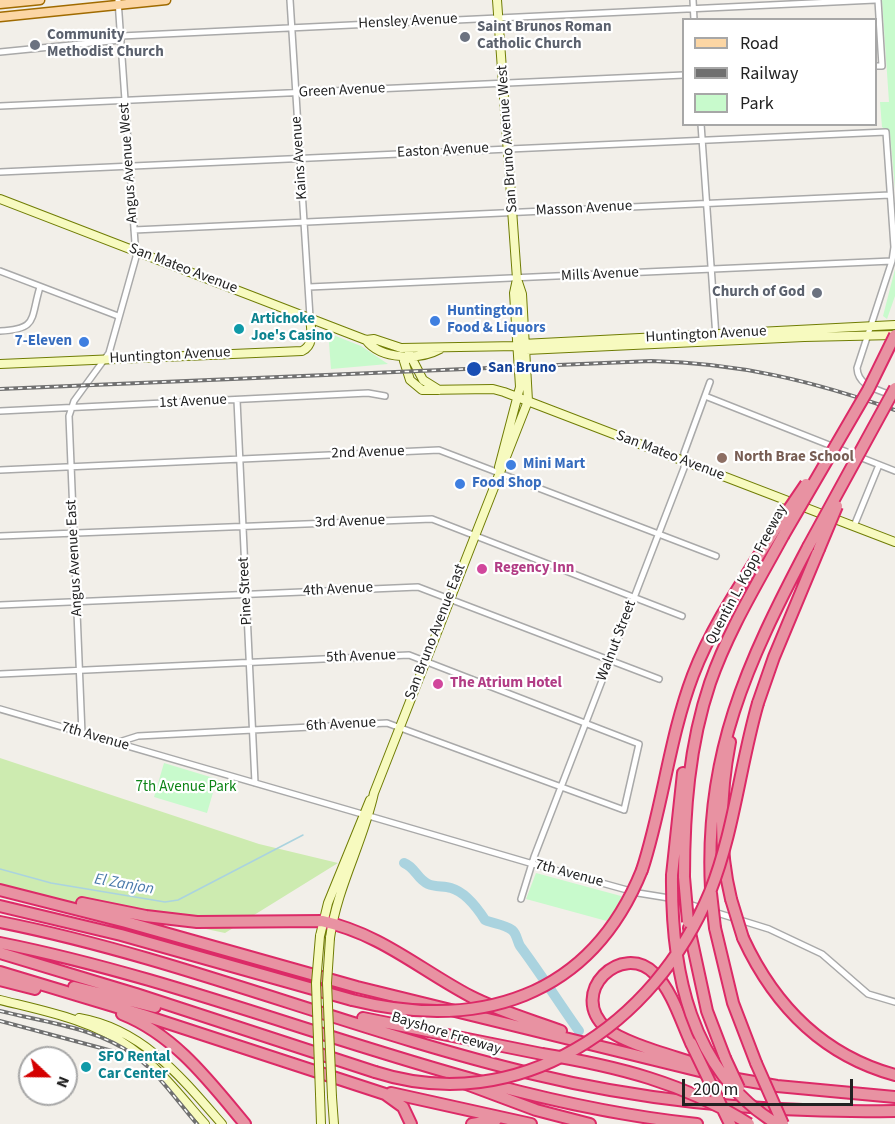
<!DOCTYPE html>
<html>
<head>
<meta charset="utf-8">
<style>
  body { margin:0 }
  #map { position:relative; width:895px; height:1124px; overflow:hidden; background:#f2efe9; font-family:"Source Sans 3",sans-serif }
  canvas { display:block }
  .legend { position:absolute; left:682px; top:18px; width:195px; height:108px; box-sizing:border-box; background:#fff; border:2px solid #a7a7a7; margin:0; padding:8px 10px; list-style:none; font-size:18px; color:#222 }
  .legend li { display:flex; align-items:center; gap:12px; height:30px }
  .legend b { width:30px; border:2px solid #a7a7a7 }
  .north { position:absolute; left:18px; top:1046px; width:60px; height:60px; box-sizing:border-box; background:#fff; border:2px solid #a7a7a7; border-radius:50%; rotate:112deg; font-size:16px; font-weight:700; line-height:24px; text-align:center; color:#222 }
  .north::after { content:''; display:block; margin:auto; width:21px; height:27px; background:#d40000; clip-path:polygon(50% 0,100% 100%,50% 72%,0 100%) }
  .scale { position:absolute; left:682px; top:1079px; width:171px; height:27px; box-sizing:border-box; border:3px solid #222; border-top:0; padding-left:8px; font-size:18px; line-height:21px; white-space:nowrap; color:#222; -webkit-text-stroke:4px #fff; paint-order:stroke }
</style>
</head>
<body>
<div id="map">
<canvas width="895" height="1124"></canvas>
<ul class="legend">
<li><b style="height:8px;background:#fcd6a4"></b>Road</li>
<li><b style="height:8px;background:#707070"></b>Railway</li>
<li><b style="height:16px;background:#c8facc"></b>Park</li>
</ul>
<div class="north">N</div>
<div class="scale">200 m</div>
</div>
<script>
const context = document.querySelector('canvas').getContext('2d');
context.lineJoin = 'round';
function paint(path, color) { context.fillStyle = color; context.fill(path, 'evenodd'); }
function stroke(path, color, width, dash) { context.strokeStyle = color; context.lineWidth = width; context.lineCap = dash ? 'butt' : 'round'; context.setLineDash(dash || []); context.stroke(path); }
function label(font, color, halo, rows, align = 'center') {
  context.font = font + ' "Source Sans 3",sans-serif'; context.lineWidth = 4.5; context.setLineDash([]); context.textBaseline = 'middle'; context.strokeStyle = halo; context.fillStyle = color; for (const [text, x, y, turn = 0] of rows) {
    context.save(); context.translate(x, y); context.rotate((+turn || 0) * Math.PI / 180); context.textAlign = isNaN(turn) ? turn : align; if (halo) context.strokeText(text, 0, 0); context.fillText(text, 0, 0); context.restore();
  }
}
paint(new Path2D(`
  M 0,758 L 259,844 L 338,863 L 225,933 L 140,915 L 103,912 L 0,887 Z`), '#cdebb0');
paint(new Path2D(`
  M 882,0 L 895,0 L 895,189 L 890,133 L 882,127 L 880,102 L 889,102 Z
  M 895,269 L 895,296 L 887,319 L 883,316 Z
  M 323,331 L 361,346 L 388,364 L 331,369 L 329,343 Z
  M 164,763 L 217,779 L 207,813 L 154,797 Z
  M 536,873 L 632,899 L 614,923 L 526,899 Z`), '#c8facc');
stroke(new Path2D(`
  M 0,869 L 51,883 L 165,902 L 178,900 L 303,835`), '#aad3df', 1.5);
stroke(new Path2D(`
  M 404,863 C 415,867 417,879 428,884 C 435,887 444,886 451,888 C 465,892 478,909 485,920 C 494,924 504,924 512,930 C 517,934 517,941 520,946 C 541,974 559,1003 579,1031`), '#aad3df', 10);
const street = new Path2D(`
  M 290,0 L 310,317
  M 693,0 L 694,20
  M 121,36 L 875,0
  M 0,52 L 121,40
  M 876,66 L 882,66 L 878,0
  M 0,106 L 684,75
  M 701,124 L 716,337
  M 0,172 L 886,132 L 894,247 L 892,261 L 857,368 C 858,386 876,389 891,395
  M 134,230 L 890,195
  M 0,271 L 118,316
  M 309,287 L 892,261
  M 0,331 C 38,329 30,320 40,287
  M 705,396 L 895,471
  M 237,400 L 255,783
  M 0,411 L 368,393 L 385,396
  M 0,470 L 439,450 L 716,556
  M 854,526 L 879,465
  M 0,536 L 432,519 L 682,616
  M 0,605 L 418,587 L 659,679
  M 0,674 L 409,655 L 639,744 L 624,810 L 387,723 L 138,736 L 116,743
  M 0,709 L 362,814
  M 82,734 L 69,416 L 74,401 L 109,353 L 136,257 L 118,0
  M 369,816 L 533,864 L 638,893 L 669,898 L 769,929 L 822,954 L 868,994 L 895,1002
  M 521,899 L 534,857 L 684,468 L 684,453 L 710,382`);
const secondary = new Path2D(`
  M 497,0 L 517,279 L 514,293 L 520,387 L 499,467
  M 0,199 L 366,340 L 374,339 L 401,348 L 518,346 L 526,350 L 804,337 L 895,335
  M 366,340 C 381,360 420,360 440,349
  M 522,344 L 895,325
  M 409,353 L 423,380 L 439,390
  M 410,358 L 404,361 L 410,380 L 422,390 L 493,389 L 504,392 L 895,542
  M 0,364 L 302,351 C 315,345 311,329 310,317
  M 320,936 L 328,903 L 370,800
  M 330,938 C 337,887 363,843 374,793 L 528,401 L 522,294 L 517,279
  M 0,1000 C 44,1011 93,1020 131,1048 C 159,1068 182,1098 205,1124
  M 79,1018 C 143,1029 182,1078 222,1124
  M 320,1094 L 321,1124
  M 332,1097 L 334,1124`);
const primary = new Path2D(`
  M 0,4 L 40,0
  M 0,17 L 166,0`);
const highway = new Path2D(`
  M 758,703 L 774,657 L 819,549
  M 730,742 C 720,794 718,846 731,899
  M 642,870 C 663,806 669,738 693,675 C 713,623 745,578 774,531
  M 672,875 L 683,773
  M 684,877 C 684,812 689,745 710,683 C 728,631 757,584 783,536
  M 711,889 C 704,755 747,663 808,547
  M 0,890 L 126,922 L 357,987 L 720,1076 L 777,1086 L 895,1097
  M 82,903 L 146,916 L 197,922 L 322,921 C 381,934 419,969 470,996 C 499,1011 531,1020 561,1031
  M 0,906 L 121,935 L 352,1000
  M 0,922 C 181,958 353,1031 533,1074 C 652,1103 773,1113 895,1111
  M 689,928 L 707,1011 L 725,1058
  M 715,928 L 733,1003 L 756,1063
  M 743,938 C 774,1005 822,1055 895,1075
  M 0,943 C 236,990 457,1099 697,1124
  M 0,953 L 136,994 L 375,1072
  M 0,972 L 143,1015 L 385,1094 L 403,1107 L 411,1124
  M 0,980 L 35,989
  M 74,987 L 155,1007
  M 122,1014 C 175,1035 210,1082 245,1124
  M 363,1018 L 542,1054
  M 691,1043 C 681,1021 672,991 655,974 C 622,940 567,993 606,1028 C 622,1043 677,1057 699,1065
  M 461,1082 L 536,1110 L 590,1124
  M 391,1093 L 531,1124
  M 472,1124 L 496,1120`);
stroke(street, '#a9a9a9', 8);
stroke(secondary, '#707d05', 10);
stroke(primary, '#a06b00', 11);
stroke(highway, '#dc2a67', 14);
stroke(street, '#fff', 5);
stroke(secondary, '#f7fabf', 8);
stroke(primary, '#fcd6a4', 8);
stroke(highway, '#e892a2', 10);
const rail = new Path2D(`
  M 0,389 L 651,361 C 739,363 813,381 895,410
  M 0,1011 C 44,1022 98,1028 135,1056 C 159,1074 177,1101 197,1124
  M 0,1021 L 116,1052`);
stroke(rail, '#707070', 4);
stroke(rail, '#fff', 1.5, [4.5]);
const secondaryBridge = new Path2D(`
  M 320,936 L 316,983 L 320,1094
  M 330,938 L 327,983 L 332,1097`);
const highwayBridge = new Path2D(`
  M 774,531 L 806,484
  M 783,536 L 868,390 L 895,335
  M 808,547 L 895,388
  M 819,549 L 837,506
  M 672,875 C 671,968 689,1071 777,1124
  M 684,877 L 688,922
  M 711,893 L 715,928
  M 731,899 L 743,938
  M 352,1000 C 478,1031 590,999 642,870
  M 691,1043 L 730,1124
  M 542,1054 C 616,1066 685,1083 749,1124
  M 725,1058 L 739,1088
  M 756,1063 L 783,1124
  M 375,1072 C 518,1118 655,1025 710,892 C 734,832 740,765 758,703`);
stroke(secondaryBridge, '#707d05', 10, []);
stroke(highwayBridge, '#dc2a67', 14, []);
stroke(secondaryBridge, '#f7fabf', 8);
stroke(highwayBridge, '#e892a2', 10);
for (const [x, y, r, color] of [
  [465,37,6,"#6b7280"],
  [35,45,6,"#6b7280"],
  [817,293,6,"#6b7280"],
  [435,321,6,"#3f7fe0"],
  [239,329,6,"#0f9aa8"],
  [84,342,6,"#3f7fe0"],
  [474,369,8,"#1a4fb4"],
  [722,458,6,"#8d6e63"],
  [511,465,6,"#3f7fe0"],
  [460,484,6,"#3f7fe0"],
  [482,569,6,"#d1479c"],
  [438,684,6,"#d1479c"],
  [86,1067,6,"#0f9aa8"]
]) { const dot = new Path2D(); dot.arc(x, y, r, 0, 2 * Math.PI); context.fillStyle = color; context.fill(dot); stroke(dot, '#fff', 2); }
label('15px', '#222', '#fff', [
  ["Hensley Avenue",408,22,-3],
  ["Green Avenue",342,91,-3],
  ["San Bruno Avenue West",508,139,-94],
  ["Easton Avenue",443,151,-3],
  ["Kains Avenue",300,158,-94],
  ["Angus Avenue West",129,163,-94],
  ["Masson Avenue",584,209,-3],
  ["San Mateo Avenue",183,269,21],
  ["Mills Avenue",600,275,-3],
  ["Huntington Avenue",706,335,-3],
  ["Huntington Avenue",170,356,-3],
  ["1st Avenue",193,402,-3],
  ["2nd Avenue",368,453,-2],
  ["San Mateo Avenue",670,456,21],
  ["3rd Avenue",350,522,-2],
  ["Angus Avenue East",75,558,-93],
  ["Quentin L. Kopp Freeway",747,575,-62],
  ["4th Avenue",338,590,-3],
  ["Pine Street",246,591,-93],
  ["San Bruno Avenue East",436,632,-69],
  ["Walnut Street",617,641,-69],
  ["5th Avenue",361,657,-2],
  ["6th Avenue",341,725,-3],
  ["7th Avenue",95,737,16],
  ["7th Avenue",569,874,15],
  ["Bayshore Freeway",446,1034,17]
]);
label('bold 15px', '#5b616d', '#fff', [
  ["Saint Brunos Roman",477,28],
  ["Catholic Church",477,45],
  ["Community",47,36],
  ["Methodist Church",47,53],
  ["Church of God",805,293,"right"]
], 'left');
label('bold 15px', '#366cbe', '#fff', [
  ["Huntington",447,312],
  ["Food & Liquors",447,329],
  ["7-Eleven",72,342,"right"],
  ["Mini Mart",523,465],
  ["Food Shop",472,484]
], 'left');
label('bold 15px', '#0d838f', '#fff', [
  ["Artichoke",251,320],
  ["Joe's Casino",251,337],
  ["SFO Rental",98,1058],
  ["Car Center",98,1075]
], 'left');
label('bold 15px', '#164399', '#fff', [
  ["San Bruno",488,369]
], 'left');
label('bold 15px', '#785e54', '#fff', [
  ["North Brae School",734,458]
], 'left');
label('bold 15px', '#b23c85', '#fff', [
  ["Regency Inn",494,569],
  ["The Atrium Hotel",450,684]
], 'left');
label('15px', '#0c8416', '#fff', [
  ["7th Avenue Park",186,788]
]);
label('italic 16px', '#4a7aab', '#fff', [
  ["El Zanjon",124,885,10]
]);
</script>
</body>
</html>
